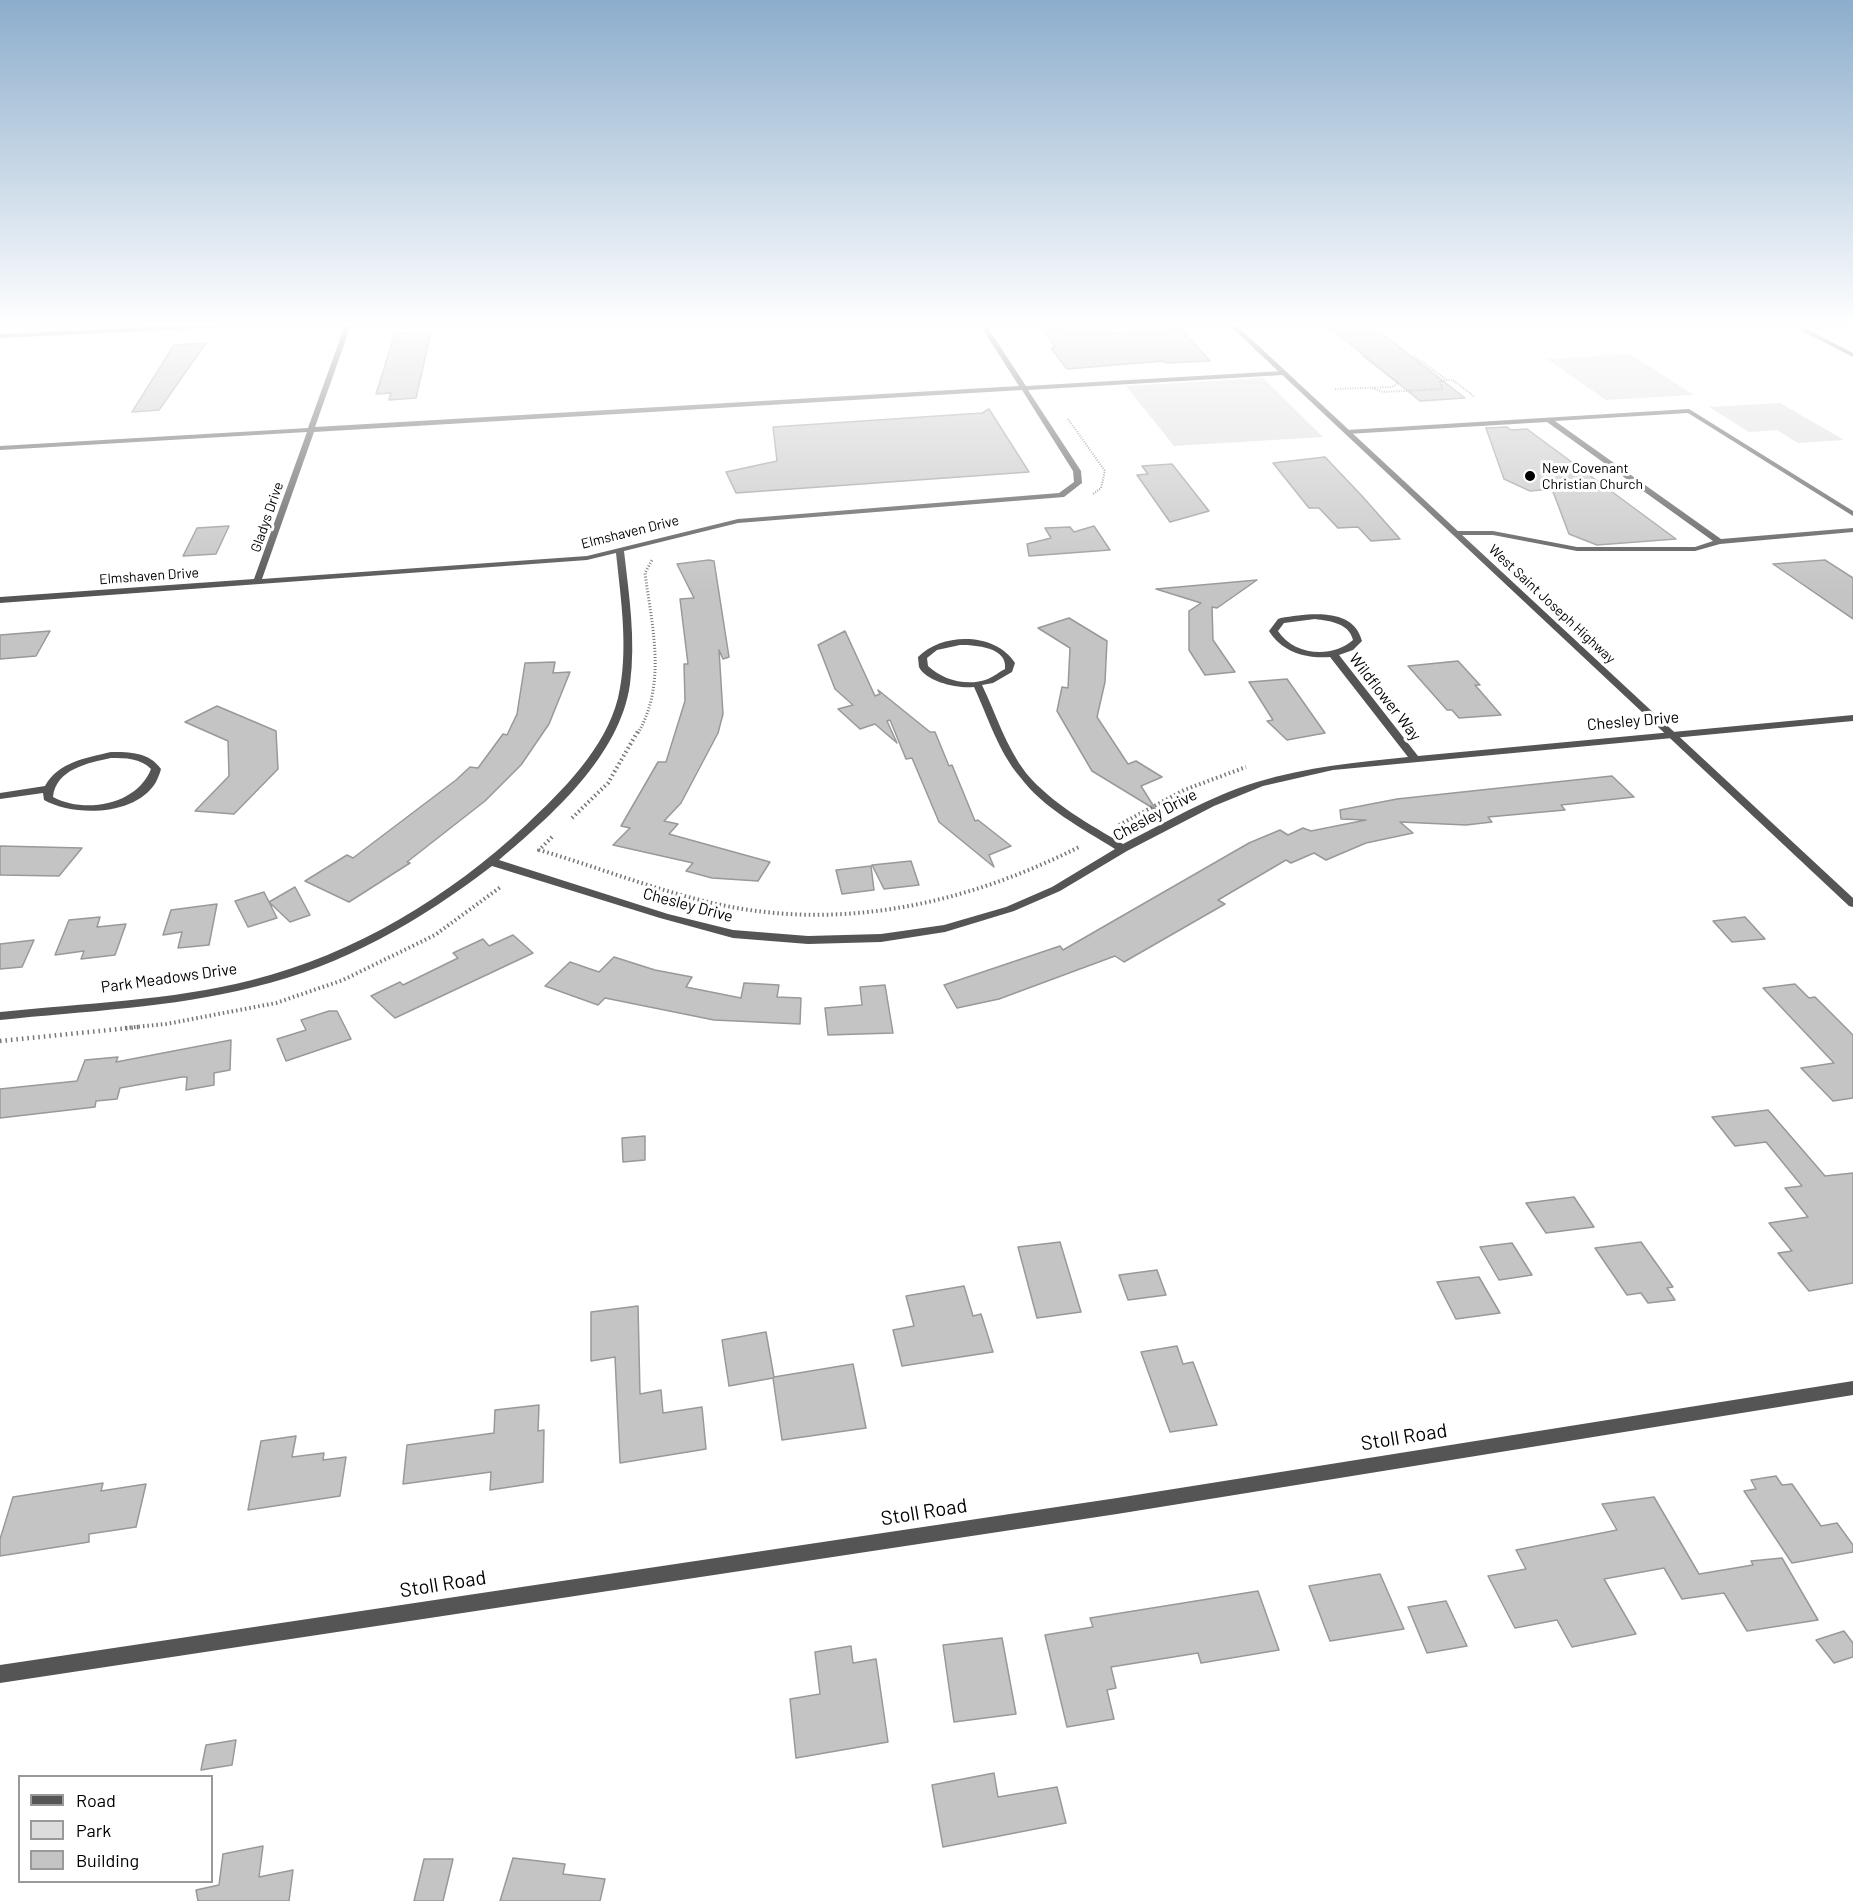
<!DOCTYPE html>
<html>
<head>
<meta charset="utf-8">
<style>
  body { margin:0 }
  #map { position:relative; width:1853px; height:1901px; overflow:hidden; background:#fff; font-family:Barlow,sans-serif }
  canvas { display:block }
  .legend { position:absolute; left:18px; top:1775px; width:195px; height:108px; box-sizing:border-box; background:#fff; border:2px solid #999; margin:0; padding:8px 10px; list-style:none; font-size:18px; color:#000 }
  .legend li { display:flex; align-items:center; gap:12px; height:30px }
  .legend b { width:30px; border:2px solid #999 }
</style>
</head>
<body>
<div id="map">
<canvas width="1853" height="1901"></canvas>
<ul class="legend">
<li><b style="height:8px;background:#555"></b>Road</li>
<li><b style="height:16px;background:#dcdcdc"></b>Park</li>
<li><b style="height:16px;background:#c4c4c4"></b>Building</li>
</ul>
</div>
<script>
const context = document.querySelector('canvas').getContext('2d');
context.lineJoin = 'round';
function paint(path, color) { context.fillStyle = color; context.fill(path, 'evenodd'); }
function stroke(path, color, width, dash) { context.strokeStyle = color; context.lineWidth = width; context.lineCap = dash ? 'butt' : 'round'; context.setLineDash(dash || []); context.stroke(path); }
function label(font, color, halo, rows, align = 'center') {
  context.font = font + ' Barlow,sans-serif'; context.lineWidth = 6; context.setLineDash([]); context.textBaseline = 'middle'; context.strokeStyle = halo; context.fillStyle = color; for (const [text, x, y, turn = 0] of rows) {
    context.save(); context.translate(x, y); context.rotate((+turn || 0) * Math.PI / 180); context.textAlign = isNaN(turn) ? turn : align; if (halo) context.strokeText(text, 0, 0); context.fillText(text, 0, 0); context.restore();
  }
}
paint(new Path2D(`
  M 1630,354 L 1694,395 L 1606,400 L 1547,359 Z
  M 1263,378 L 1323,437 L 1174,446 L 1126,386 Z
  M 1780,403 L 1844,440 L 1798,443 L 1777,430 L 1749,432 L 1709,407 Z`), '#dcdcdc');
const building = new Path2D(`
  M 1099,325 L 1103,325 L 1113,333 L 1181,329 L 1210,361 L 1166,363 L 1163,361 L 1067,369 L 1051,348 L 1055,347 L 1043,330 Z
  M 1327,325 L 1371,325 L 1465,398 L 1420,401 Z
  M 431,332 L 416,398 L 389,400 L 391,393 L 376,394 L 395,333 Z
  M 206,343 L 159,410 L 132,412 L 174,345 Z
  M 989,409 L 1029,472 L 736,493 L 726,472 L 777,461 L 773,427 L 982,413 Z
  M 1507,427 L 1511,430 L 1527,429 L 1676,539 L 1597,545 L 1569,534 L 1552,489 L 1530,491 L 1504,479 L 1486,428 Z
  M 1325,457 L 1362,496 L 1400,539 L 1371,541 L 1358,527 L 1338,528 L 1319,508 L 1309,508 L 1273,463 Z
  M 1172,464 L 1209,511 L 1170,522 L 1137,475 L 1148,474 L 1142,466 Z
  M 229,526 L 216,554 L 183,556 L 197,528 Z
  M 1094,526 L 1110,550 L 1029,556 L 1027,544 L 1051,538 L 1045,528 L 1070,527 L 1074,532 Z
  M 709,560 L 714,561 L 729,657 L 723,659 L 719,650 L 723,714 L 718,733 L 681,803 L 664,821 L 678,824 L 669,834 L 770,862 L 758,881 L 712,878 L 686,871 L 693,863 L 613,845 L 630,828 L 621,826 L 658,762 L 666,762 L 685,701 L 684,664 L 688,664 L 680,599 L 694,598 L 677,564 Z
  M 1825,560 L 1853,578 L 1853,619 L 1773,564 Z
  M 1257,580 L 1217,608 L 1212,607 L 1213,640 L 1235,672 L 1205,675 L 1189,650 L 1189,611 L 1201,603 L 1156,589 Z
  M 1069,618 L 1107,641 L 1105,682 L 1097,717 L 1128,764 L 1136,761 L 1162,777 L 1141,786 L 1156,810 L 1092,771 L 1057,711 L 1062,687 L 1068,688 L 1070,648 L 1038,628 Z
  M 50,631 L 36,656 L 0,659 L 0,635 Z
  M 845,631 L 875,696 L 880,694 L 878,690 L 930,732 L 935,732 L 949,766 L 952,765 L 975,821 L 978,820 L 1011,846 L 989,855 L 994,867 L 939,822 L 912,758 L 906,759 L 890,720 L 887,721 L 897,743 L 875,724 L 860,729 L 838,709 L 853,705 L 835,689 L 818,645 Z
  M 1458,661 L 1480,685 L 1475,685 L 1501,715 L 1459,718 L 1452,710 L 1447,710 L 1408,666 Z
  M 555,662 L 553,673 L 570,672 L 549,724 L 521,765 L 485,801 L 407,862 L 410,863 L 349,902 L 305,881 L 347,855 L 353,858 L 456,780 L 470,767 L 478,768 L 503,734 L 507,735 L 517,714 L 525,663 Z
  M 1287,679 L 1325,733 L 1287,740 L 1267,721 L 1273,720 L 1249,682 Z
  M 217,706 L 276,731 L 278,769 L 234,814 L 195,811 L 229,776 L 228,741 L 185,722 Z
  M 1612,776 L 1634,797 L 1561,805 L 1565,810 L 1488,817 L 1492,822 L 1466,825 L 1400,822 L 1413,833 L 1366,843 L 1326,860 L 1314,853 L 1291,863 L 1286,860 L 1218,900 L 1225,904 L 1124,962 L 1115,956 L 999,999 L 957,1008 L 944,985 L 1060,946 L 1063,950 L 1249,843 L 1280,830 L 1288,835 L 1303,828 L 1311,831 L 1366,820 L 1341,819 L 1340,810 L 1397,799 Z
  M 0,846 L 82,848 L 59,876 L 0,875 Z
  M 911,861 L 919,885 L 884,889 L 872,865 Z
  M 871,866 L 874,890 L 842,894 L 836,870 Z
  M 295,887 L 310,915 L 290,922 L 269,902 Z
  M 264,892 L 277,918 L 248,927 L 235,901 Z
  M 217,904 L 209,945 L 178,948 L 182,932 L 163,935 L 171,910 Z
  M 100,917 L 97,927 L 126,924 L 115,955 L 81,959 L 84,951 L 55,955 L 69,920 Z
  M 1745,917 L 1765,939 L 1732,942 L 1713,921 Z
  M 513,935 L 533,953 L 395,1018 L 371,996 L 400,982 L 403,985 L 458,958 L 453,953 L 483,939 L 489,946 Z
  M 34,940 L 22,967 L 0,969 L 0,944 Z
  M 614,957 L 655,970 L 692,977 L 686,987 L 741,998 L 744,983 L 779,985 L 777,997 L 801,998 L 800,1024 L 714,1020 L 605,998 L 598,1005 L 545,986 L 570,962 L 599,972 Z
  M 1795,984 L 1809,998 L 1815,997 L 1853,1035 L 1853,1098 L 1833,1101 L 1801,1068 L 1834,1063 L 1763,988 Z
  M 885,985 L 893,1033 L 828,1035 L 825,1008 L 862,1005 L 860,987 Z
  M 329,1011 L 337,1011 L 351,1039 L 286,1061 L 277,1039 L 306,1030 L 301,1020 Z
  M 231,1040 L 230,1070 L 214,1073 L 214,1085 L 186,1090 L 187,1077 L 182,1077 L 120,1088 L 117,1099 L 96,1101 L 95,1107 L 0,1118 L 0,1089 L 77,1081 L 85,1060 L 118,1057 L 116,1062 Z
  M 1768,1110 L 1825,1176 L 1853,1173 L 1853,1283 L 1809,1291 L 1778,1253 L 1792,1251 L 1769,1223 L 1808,1217 L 1785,1188 L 1802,1186 L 1766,1142 L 1735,1146 L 1712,1117 Z
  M 645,1136 L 645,1160 L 623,1162 L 622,1138 Z
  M 1574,1197 L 1594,1227 L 1546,1233 L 1526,1203 Z
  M 1060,1242 L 1081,1312 L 1037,1318 L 1018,1247 Z
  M 1641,1242 L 1673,1287 L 1667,1288 L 1675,1300 L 1648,1303 L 1641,1293 L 1627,1295 L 1595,1248 Z
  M 1512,1243 L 1532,1275 L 1499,1280 L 1480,1247 Z
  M 1157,1270 L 1166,1295 L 1128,1300 L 1119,1275 Z
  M 1479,1277 L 1500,1313 L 1456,1319 L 1437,1282 Z
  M 964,1286 L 973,1316 L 981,1314 L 993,1352 L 902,1366 L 893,1330 L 914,1326 L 906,1296 Z
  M 638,1306 L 640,1394 L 661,1390 L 663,1413 L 702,1407 L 706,1449 L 620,1463 L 615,1357 L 591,1361 L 591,1312 Z
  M 766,1332 L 774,1377 L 853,1364 L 866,1428 L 782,1440 L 773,1378 L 729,1386 L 722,1340 Z
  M 1177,1346 L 1183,1364 L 1193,1362 L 1217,1425 L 1170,1432 L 1141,1352 Z
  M 539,1405 L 538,1431 L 544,1430 L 543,1482 L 490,1490 L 491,1472 L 403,1484 L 407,1445 L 494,1433 L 495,1410 Z
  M 296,1436 L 292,1457 L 324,1453 L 323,1460 L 346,1457 L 340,1496 L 248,1510 L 261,1441 Z
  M 1776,1476 L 1782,1485 L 1792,1484 L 1821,1526 L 1837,1523 L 1853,1545 L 1853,1552 L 1792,1563 L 1744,1491 L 1756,1489 L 1751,1480 Z
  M 103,1483 L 101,1491 L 146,1484 L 136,1527 L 89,1534 L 89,1542 L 0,1556 L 0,1539 L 13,1497 Z
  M 1654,1497 L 1699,1574 L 1753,1565 L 1751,1561 L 1782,1558 L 1818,1620 L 1747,1631 L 1724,1593 L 1682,1599 L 1664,1568 L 1604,1579 L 1636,1634 L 1572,1647 L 1557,1620 L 1515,1628 L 1488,1576 L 1526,1569 L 1516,1550 L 1617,1530 L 1602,1504 Z
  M 1380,1574 L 1404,1629 L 1330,1641 L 1309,1586 Z
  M 1258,1591 L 1279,1650 L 1201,1663 L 1198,1653 L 1111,1667 L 1116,1688 L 1107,1690 L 1114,1719 L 1067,1727 L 1045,1635 L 1093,1627 L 1090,1618 Z
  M 1446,1601 L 1467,1646 L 1427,1653 L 1408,1607 Z
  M 1844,1631 L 1853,1643 L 1853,1657 L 1834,1663 L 1816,1640 Z
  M 1002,1638 L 1016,1714 L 954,1722 L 943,1645 Z
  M 851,1646 L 853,1663 L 876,1659 L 888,1742 L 796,1758 L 790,1699 L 820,1694 L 815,1652 Z
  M 236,1740 L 232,1765 L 201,1770 L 206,1745 Z
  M 994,1773 L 998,1797 L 1057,1787 L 1066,1823 L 943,1847 L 932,1785 Z
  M 263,1846 L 259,1877 L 293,1870 L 289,1901 L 198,1901 L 196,1890 L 219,1885 L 223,1854 Z
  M 513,1858 L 565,1864 L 563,1874 L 605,1879 L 600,1901 L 500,1901 Z
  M 424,1859 L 453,1859 L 443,1901 L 414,1901 Z`);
paint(building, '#c4c4c4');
stroke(building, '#999', 1.5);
stroke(new Path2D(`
  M 1414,356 L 1447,380
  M 1372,388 L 1383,392 L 1442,389 L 1440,381 L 1453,380 L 1475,397
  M 1335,389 L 1392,387 L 1398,383 L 1363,356
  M 1068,419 L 1105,471 L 1101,488 L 1093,494`), '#777', 2, [1, 1.5]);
stroke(new Path2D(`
  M 638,733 C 667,683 652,627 645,573 L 652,560`), '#777', 3, [1, 2]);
stroke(new Path2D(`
  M 572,818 L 608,783 L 638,731
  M 1119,825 L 1184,790 L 1246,767
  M 552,837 L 539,850 C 598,867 657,891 717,904 C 843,932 968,903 1081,846
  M 125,1028 L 166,1024 L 276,1003 L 343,980 L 435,935 L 502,886`), '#777', 4, [1.5, 3]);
stroke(new Path2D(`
  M 0,1041 L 139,1027`), '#777', 4.5, [1.5, 4]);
paint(new Path2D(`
  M 1689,409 L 1853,511 L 1853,516 L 1688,413 L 1555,421 L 1721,539 L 1853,528 L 1853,532 L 1720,544 L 1695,551 L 1577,551 L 1493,535 L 1456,535 L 1452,533 L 1453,531 L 1493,531 L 1577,547 L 1695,547 L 1713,541 L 1547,422 L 1347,434 L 1344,432 L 1347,430 Z`), '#555');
paint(new Path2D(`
  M 191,325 L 233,325 L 230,327 L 0,338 L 0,334 Z
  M 345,325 L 351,325 L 315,427 L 1019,386 L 980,325 L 986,325 L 1026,386 L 1283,371 L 1286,373 L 1283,375 L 1028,390 L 1081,471 L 1082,483 L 1064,497 L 738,523 L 624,551 C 629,595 636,640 630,684 C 620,756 551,816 499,860 L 668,914 L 733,930 L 808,936 L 881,934 L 944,925 L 1006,907 L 1052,887 L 1115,849 C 1082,828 1044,809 1020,777 C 998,751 988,717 974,687 C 959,689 926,682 919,667 C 919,666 918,658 918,657 C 942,632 996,632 1015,663 L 1012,672 L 993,683 L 982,685 C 996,714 1006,747 1026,773 C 1052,804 1089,824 1123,844 C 1167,822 1210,796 1257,782 C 1307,767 1357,762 1408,757 L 1330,657 C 1306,659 1282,652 1269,631 L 1278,619 L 1281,618 C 1307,614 1353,606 1362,641 L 1353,650 L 1339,655 L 1418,756 L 1853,715 L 1853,721 L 1333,770 L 1263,786 L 1214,806 L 1127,851 L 1060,891 L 1014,911 L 945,932 L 881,942 L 808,944 L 733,938 L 660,918 L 492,866 C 420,921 343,966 254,987 C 171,1008 85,1011 0,1020 L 0,1012 C 84,1003 170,1001 252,980 C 355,954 449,897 526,825 C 563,790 605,749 618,698 C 629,652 621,600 616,553 L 587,560 L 0,603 L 0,597 L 254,579 L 307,432 L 0,450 L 0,446 L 308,428 ZM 1022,390 L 1073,471 L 1074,482 L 1059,493 L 738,519 L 587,556 L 262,579 L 314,432 ZM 1315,619 C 1330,621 1349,623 1353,640 C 1332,659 1293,655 1278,631 L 1284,623 ZM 960,645 C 975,645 1008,647 1005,669 C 999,672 993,677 988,679 C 967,687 943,680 928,666 L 927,658 L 937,650 Z
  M 1790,325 L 1798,325 L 1853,353 L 1853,357 Z
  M 111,752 C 130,752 149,752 161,769 C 160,773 158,778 156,782 C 136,816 74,817 44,800 L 43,793 L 0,799 L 0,793 L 45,786 C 58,762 86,758 111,752 ZM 111,758 C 126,758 140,758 151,769 C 137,805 85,814 53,797 C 56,769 88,763 111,758 Z
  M 1853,1381 L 1853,1395 L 1117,1514 L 0,1683 L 0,1665 L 1117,1498 Z`), '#555');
paint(new Path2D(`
  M 1229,325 L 1236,325 L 1853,898 L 1853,907 L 1849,906 Z`), '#555');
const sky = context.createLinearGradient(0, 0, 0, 591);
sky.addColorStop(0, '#8cadcc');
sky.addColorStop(0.55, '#fff');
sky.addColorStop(1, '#ffffff00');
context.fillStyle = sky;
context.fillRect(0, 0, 1853, 591);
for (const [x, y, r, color] of [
  [1530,476,6,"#000"]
]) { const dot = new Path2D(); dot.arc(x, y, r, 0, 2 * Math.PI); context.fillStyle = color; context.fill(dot); stroke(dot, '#fff', 2); }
label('14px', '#000', '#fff', [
  ["New Covenant",1542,468],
  ["Christian Church",1542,484]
], 'left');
label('14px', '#000', '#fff', [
  ["Gladys Drive",267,517,-71],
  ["Elmshaven Drive",630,532,-14],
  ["Elmshaven Drive",149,576,-4],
  ["West Saint Joseph Highway",1552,604,43]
]);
label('16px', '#000', '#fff', [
  ["Wildflower Way",1385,697,52],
  ["Chesley Drive",1633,721,-5],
  ["Chesley Drive",1155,815,-28],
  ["Chesley Drive",688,905,15],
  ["Park Meadows Drive",169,978,-8]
]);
label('20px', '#000', '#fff', [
  ["Stoll Road",1404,1437,-9],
  ["Stoll Road",924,1512,-9],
  ["Stoll Road",443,1584,-9]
]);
</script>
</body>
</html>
